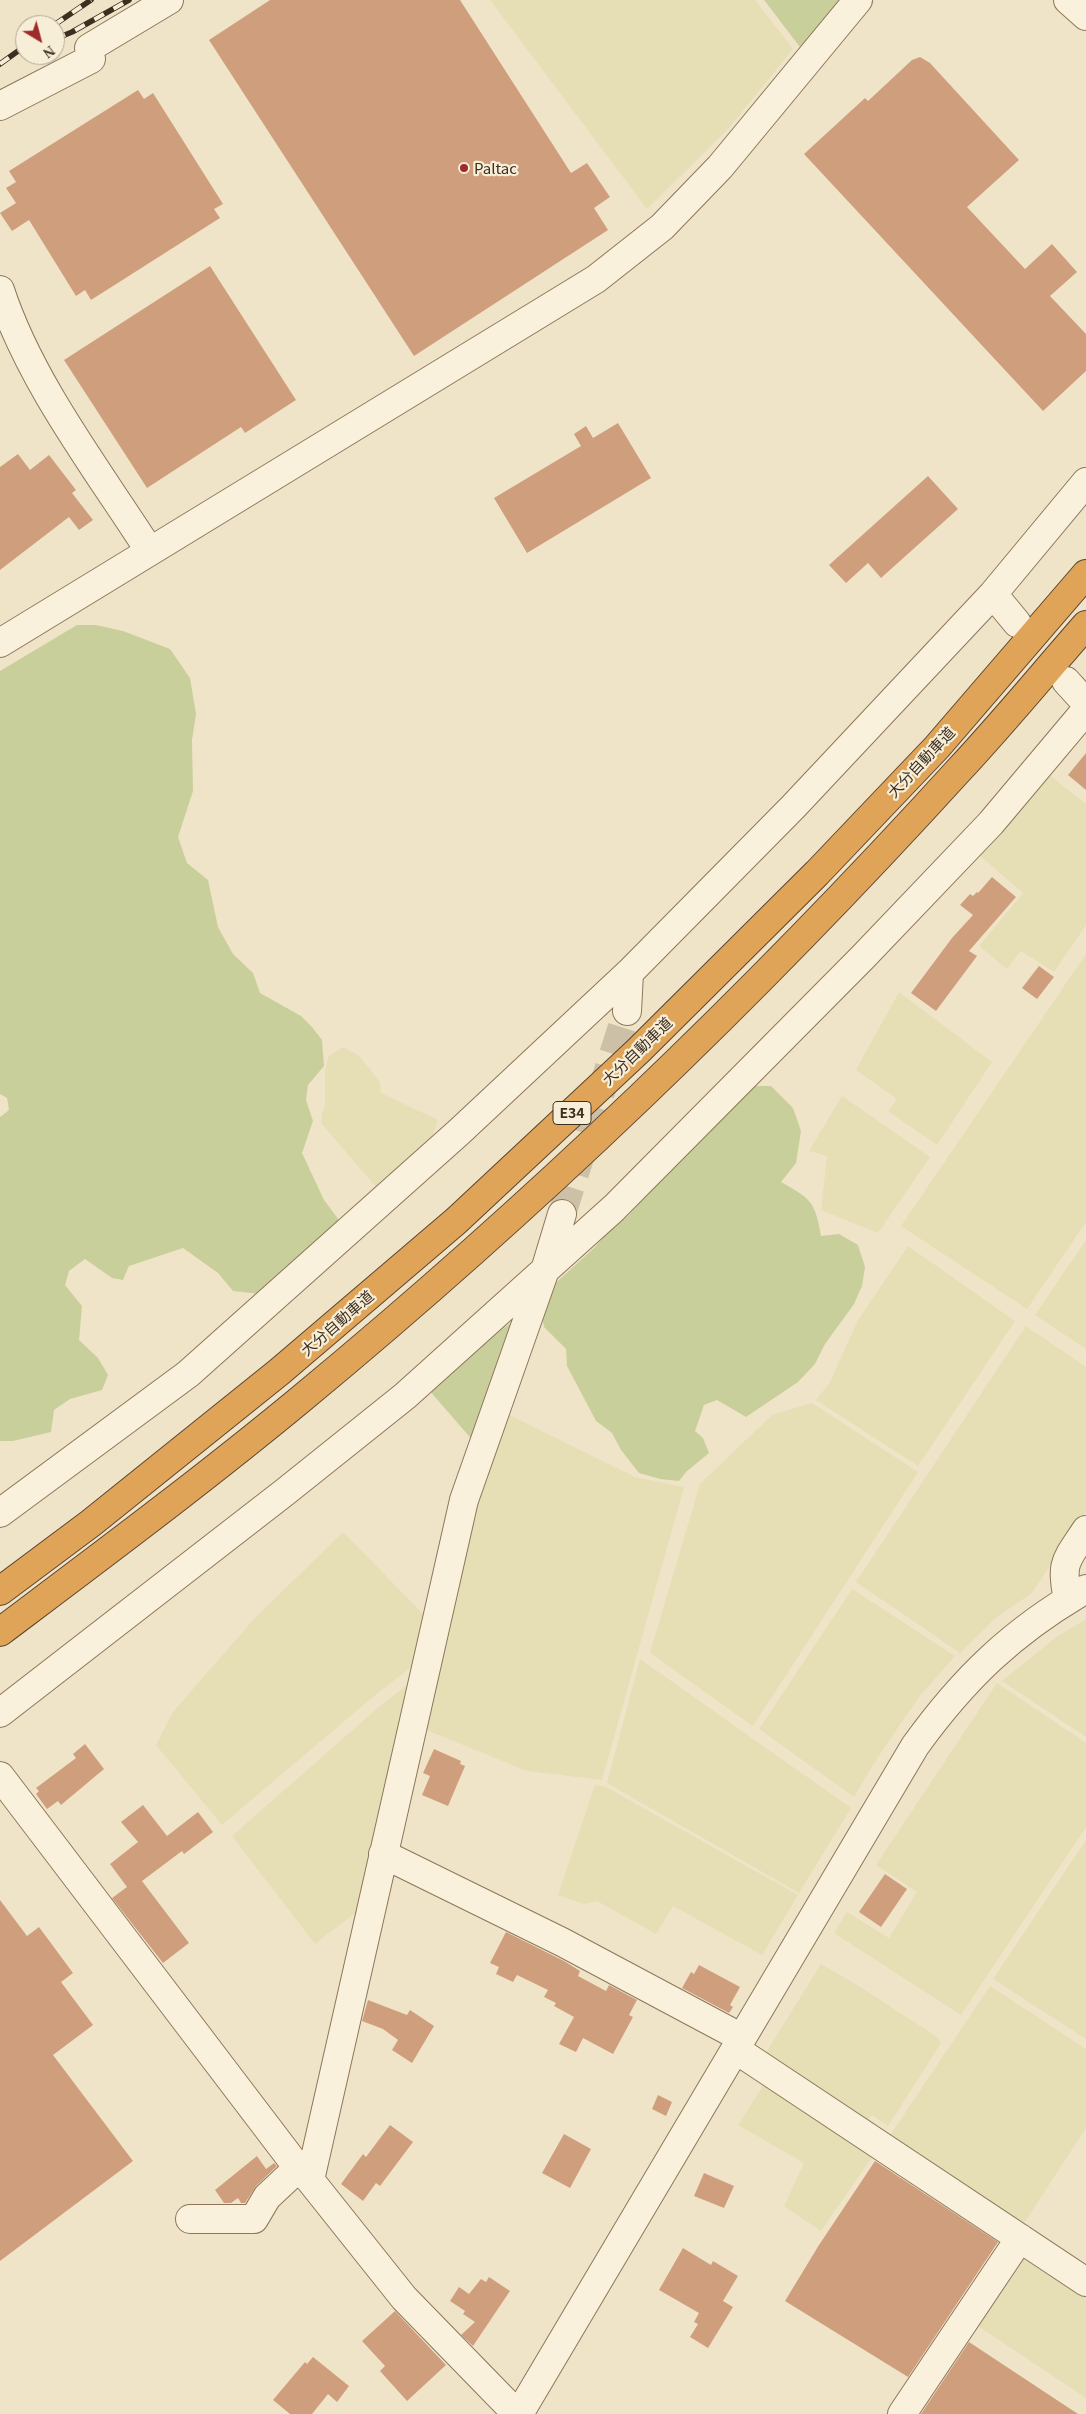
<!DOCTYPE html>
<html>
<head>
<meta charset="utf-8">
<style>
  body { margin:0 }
  #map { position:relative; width:1086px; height:2414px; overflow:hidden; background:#f0e4c8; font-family:Georgia,serif }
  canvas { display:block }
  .north { position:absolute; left:15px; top:15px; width:50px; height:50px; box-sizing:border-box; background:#f7eed8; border:1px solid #ada18e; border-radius:50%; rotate:143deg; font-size:14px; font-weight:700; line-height:20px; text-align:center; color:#3d2e20 }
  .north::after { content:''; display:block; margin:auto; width:18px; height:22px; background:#9e2a2b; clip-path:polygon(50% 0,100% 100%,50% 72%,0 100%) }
</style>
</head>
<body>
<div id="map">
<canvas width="1086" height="2414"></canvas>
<div class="north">N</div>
</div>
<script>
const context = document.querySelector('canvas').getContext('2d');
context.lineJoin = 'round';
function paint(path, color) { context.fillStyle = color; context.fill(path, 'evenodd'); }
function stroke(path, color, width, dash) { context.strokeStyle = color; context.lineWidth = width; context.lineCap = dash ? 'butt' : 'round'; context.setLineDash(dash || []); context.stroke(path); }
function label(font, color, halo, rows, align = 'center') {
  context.font = font + ' Georgia,"Noto Sans JP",serif'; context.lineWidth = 4.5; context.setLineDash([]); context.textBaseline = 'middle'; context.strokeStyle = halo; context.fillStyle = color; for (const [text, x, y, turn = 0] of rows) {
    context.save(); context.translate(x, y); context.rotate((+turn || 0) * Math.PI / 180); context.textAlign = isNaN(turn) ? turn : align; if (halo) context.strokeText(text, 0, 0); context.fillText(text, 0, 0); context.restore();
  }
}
paint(new Path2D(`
  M 490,0 L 755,0 L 793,49 L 729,128 L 647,209 Z
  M 1048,774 L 1086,804 L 1086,925 L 1054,972 L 1021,951 L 1007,969 L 979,946 L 1023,893 L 978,854 Z
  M 1086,954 L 1086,1222 L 1027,1309 L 901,1226 Z
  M 899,992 L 992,1062 L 937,1145 L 888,1111 L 897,1099 L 856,1070 Z
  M 343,1047 L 358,1055 L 370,1069 L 380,1083 L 381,1093 L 438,1120 L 431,1140 L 377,1188 L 321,1123 L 322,1113 L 325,1106 L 325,1070 L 329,1056 Z
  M 842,1096 L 930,1157 L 878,1233 L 821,1210 L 827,1156 L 809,1151 Z
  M 1086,1240 L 1086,1349 L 1035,1315 Z
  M 908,1246 L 1015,1321 L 918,1466 L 816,1400 L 830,1382 L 858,1320 Z
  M 1026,1326 L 1086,1367 L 1086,1511 L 1032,1593 L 997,1617 L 960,1653 L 856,1582 Z
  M 812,1403 L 918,1472 L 753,1726 L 650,1653 L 700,1484 L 772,1415 Z
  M 503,1412 L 635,1477 L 684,1487 L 602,1780 L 527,1771 L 419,1727 L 471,1510 Z
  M 343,1532 L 430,1621 L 420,1660 L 374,1696 L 222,1825 L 156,1745 L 173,1712 L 253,1620 Z
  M 852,1589 L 955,1656 L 919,1697 L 874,1763 L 854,1797 L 759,1729 Z
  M 1086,1619 L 1086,1737 L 1002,1681 L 1055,1638 Z
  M 640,1659 L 851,1808 L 799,1893 L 607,1783 Z
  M 415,1679 L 363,1907 L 315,1944 L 232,1836 L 380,1706 Z
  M 997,1683 L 1086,1743 L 1086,1827 L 961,2015 L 834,1933 L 847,1912 L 889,1938 L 917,1892 L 876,1865 Z
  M 595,1785 L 606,1787 L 798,1895 L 762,1955 L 673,1906 L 656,1934 L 597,1901 L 584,1904 L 558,1895 Z
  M 1086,1840 L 1086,2039 L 993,1979 Z
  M 821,1964 L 859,1986 L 937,2037 L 941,2043 L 888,2126 L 872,2115 L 864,2127 L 762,2059 Z
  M 990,1986 L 1086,2049 L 1086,2128 L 1019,2231 L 885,2143 Z
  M 768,2078 L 877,2150 L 821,2231 L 784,2206 L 804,2163 L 738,2125 Z
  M 1023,2247 L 1086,2289 L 1086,2398 L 972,2322 Z`), '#e6deb5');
paint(new Path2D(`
  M 764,0 L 839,0 L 800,47 Z
  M 77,625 L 96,625 L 123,631 L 170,649 L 190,678 L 196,714 L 192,740 L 193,791 L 178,837 L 187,863 L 208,880 L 218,927 L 233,954 L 253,973 L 260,993 L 301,1016 L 312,1027 L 322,1040 L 324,1066 L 308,1085 L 306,1100 L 313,1121 L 302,1153 L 324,1200 L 339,1220 L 330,1234 L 260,1294 L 233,1291 L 218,1273 L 183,1248 L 129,1266 L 123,1280 L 112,1278 L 85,1259 L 69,1271 L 65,1285 L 82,1306 L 79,1340 L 98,1358 L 108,1375 L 102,1390 L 70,1399 L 54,1410 L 51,1432 L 13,1441 L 0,1441 L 0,1117 L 9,1110 L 7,1098 L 0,1094 L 0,671 Z
  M 751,1086 L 771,1086 L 793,1108 L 801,1131 L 796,1163 L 781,1182 C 811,1199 815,1201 821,1236 L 839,1234 L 858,1245 L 865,1267 L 862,1286 L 854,1304 L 825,1344 L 815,1364 L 798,1382 L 746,1417 L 717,1400 L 704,1405 L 695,1431 L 703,1438 L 709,1453 L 686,1472 L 679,1481 L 660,1479 L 639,1473 L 621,1450 L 612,1433 L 596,1421 L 567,1366 L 566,1349 L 544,1327 L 540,1307 L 550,1288 L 594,1248 L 609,1231 L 628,1216 L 670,1170 L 731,1110 Z
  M 520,1316 L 475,1443 L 428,1389 L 479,1346 Z`), '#c9cf9b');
paint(new Path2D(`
  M 270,0 L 460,0 L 571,173 L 587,163 L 610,197 L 594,208 L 608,230 L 414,356 L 209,40 Z
  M 920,57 L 930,63 L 1019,160 L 967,207 L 1025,269 L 1052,244 L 1077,272 L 1050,296 L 1086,334 L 1086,371 L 1043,411 L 804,154 L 865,98 L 868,101 L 912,60 Z
  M 138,90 L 144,99 L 153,93 L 223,204 L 214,209 L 220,218 L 91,300 L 85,290 L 76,296 L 29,220 L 12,231 L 0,213 L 16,203 L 6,188 L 16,182 L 9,171 Z
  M 210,266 L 296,400 L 245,433 L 241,427 L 147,488 L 64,360 Z
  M 618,423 L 651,478 L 527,553 L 494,498 L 581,446 L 574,434 L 586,426 L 593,438 Z
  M 18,454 L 30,470 L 49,455 L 76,490 L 72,493 L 93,520 L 79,530 L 69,517 L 0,570 L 0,467 Z
  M 928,476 L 958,509 L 881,578 L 868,563 L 846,583 L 829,565 Z
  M 1086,753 L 1086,790 L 1068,775 Z
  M 992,877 L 1016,897 L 969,951 L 977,956 L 936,1011 L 911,993 L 952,938 L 973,915 L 960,905 L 970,894 L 973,896 L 977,892 L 978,893 Z
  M 1039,966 L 1054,977 L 1037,999 L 1022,988 Z
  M 85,1744 L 104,1769 L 61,1805 L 58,1801 L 47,1809 L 36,1794 L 39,1791 L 36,1788 L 76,1758 L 73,1754 Z
  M 434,1749 L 461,1761 L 460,1764 L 465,1766 L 448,1806 L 422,1795 L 430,1776 L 423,1773 Z
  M 143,1805 L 167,1836 L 198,1812 L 213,1832 L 184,1854 L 182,1851 L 142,1881 L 189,1943 L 163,1963 L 112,1898 L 127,1887 L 110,1864 L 138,1842 L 121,1822 Z
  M 885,1874 L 907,1889 L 881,1927 L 859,1912 Z
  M 0,1900 L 27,1936 L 39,1927 L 73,1973 L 61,1982 L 93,2025 L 53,2055 L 133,2161 L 0,2261 Z
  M 506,1932 L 564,1961 L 580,1971 L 578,1976 L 606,1991 L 609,1985 L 637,2000 L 629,2015 L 633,2017 L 613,2054 L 583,2038 L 576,2052 L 559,2044 L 574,2017 L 554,2006 L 556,2003 L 544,1997 L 548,1990 L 517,1975 L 513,1982 L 496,1974 L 499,1967 L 490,1963 Z
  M 699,1965 L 740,1987 L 730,2005 L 733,2007 L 729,2013 L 682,1988 L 691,1972 L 694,1974 Z
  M 368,2000 L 407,2015 L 410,2010 L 434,2026 L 412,2063 L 392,2050 L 398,2040 L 383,2029 L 362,2021 Z
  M 658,2095 L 672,2102 L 666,2116 L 652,2109 Z
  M 390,2125 L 413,2142 L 380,2186 L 376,2183 L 363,2201 L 341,2184 L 363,2154 L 366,2157 Z
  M 564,2134 L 591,2149 L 570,2188 L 542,2173 Z
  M 257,2156 L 266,2169 L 274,2163 L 277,2166 L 256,2186 L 245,2203 L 241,2203 L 238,2198 L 231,2203 L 224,2203 L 215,2190 Z
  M 875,2161 L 998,2242 L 908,2377 L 785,2301 L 819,2245 Z
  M 704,2173 L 734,2186 L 724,2208 L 694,2196 Z
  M 683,2248 L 711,2265 L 713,2261 L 738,2276 L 723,2301 L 733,2307 L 708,2348 L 690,2337 L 698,2324 L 694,2322 L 699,2313 L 659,2290 Z
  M 489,2277 L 510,2291 L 473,2346 L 461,2335 L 475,2322 L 463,2314 L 465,2311 L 450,2301 L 459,2287 L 469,2294 L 481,2279 L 486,2282 Z
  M 395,2311 L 446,2365 L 407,2401 L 380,2371 L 385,2366 L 362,2341 Z
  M 969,2342 L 1078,2414 L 921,2414 Z
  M 313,2357 L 349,2386 L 337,2402 L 328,2394 L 312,2414 L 290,2414 L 273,2400 L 305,2362 L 307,2364 Z`), '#cf9f7d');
stroke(new Path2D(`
  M 562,1214 L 627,1011`), '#ccc0a6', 28, [28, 14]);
const minor = new Path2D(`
  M 1068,0 L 1086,16
  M 0,106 L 91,59 L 89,48 L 169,0
  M 0,290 C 30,382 97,469 149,550
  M 993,594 L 1017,623
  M 0,643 L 596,279 L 662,227 L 720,167 L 858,0
  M 1066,681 L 1086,703
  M 627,1011 L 629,973
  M 0,1513 L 188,1374 L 459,1132 L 629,973 L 793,807 L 993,594 L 1086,482
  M 1068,1599 C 1060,1562 1066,1561 1086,1530
  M 0,1713 L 285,1492 L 405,1396 L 614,1208 L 863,957 L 991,823 L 1086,710
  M 0,1776 L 298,2168 L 310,2180 L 404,2298 L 517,2414
  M 383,1854 L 562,1942 L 742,2038
  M 735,2049 L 1086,2282
  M 310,2180 L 464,1500 L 546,1267 L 562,1214
  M 190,2219 L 254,2219 L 267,2197 L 298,2168
  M 519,2414 L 915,1746 C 964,1678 1013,1631 1086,1589
  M 902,2414 L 1020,2238`);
const highway = new Path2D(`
  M 0,1591 L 91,1523 L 279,1372 L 456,1221 L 638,1051 L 817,873 L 937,747 L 1086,574
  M 0,1632 C 101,1556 203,1480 301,1399 C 532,1208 756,993 958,771 C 1002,724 1043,674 1086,625`);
stroke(minor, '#8d765c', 30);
stroke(highway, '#5b4430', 30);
stroke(minor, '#faf1dc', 28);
stroke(highway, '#e0a458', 28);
const rail = new Path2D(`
  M 54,25 L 91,0
  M 55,39 L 72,32 L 129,0
  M 0,64 L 25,46`);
stroke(rail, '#3d2e20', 5.5);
stroke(rail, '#f7eed8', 4, [11]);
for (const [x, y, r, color] of [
  [464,168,5,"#9e2a2b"]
]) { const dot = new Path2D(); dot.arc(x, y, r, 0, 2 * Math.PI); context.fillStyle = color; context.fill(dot); stroke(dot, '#f7eed8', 2); }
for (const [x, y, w] of [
  [572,1113,38]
]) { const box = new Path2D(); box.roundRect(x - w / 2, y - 11.5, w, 23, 4); context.fillStyle = '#f7eed8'; context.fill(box); stroke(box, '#3d2e20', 1); }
label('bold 14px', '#3d2e20', null, [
  ["E34",572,1113]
]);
label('15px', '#3d2e20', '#f7eed8', [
  ["Paltac",474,168]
], 'left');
label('15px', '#3d2e20', '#f7eed8', [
  ["大分自動車道",921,762,-47],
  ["大分自動車道",637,1051,-44],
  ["大分自動車道",337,1323,-41]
]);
</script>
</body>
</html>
